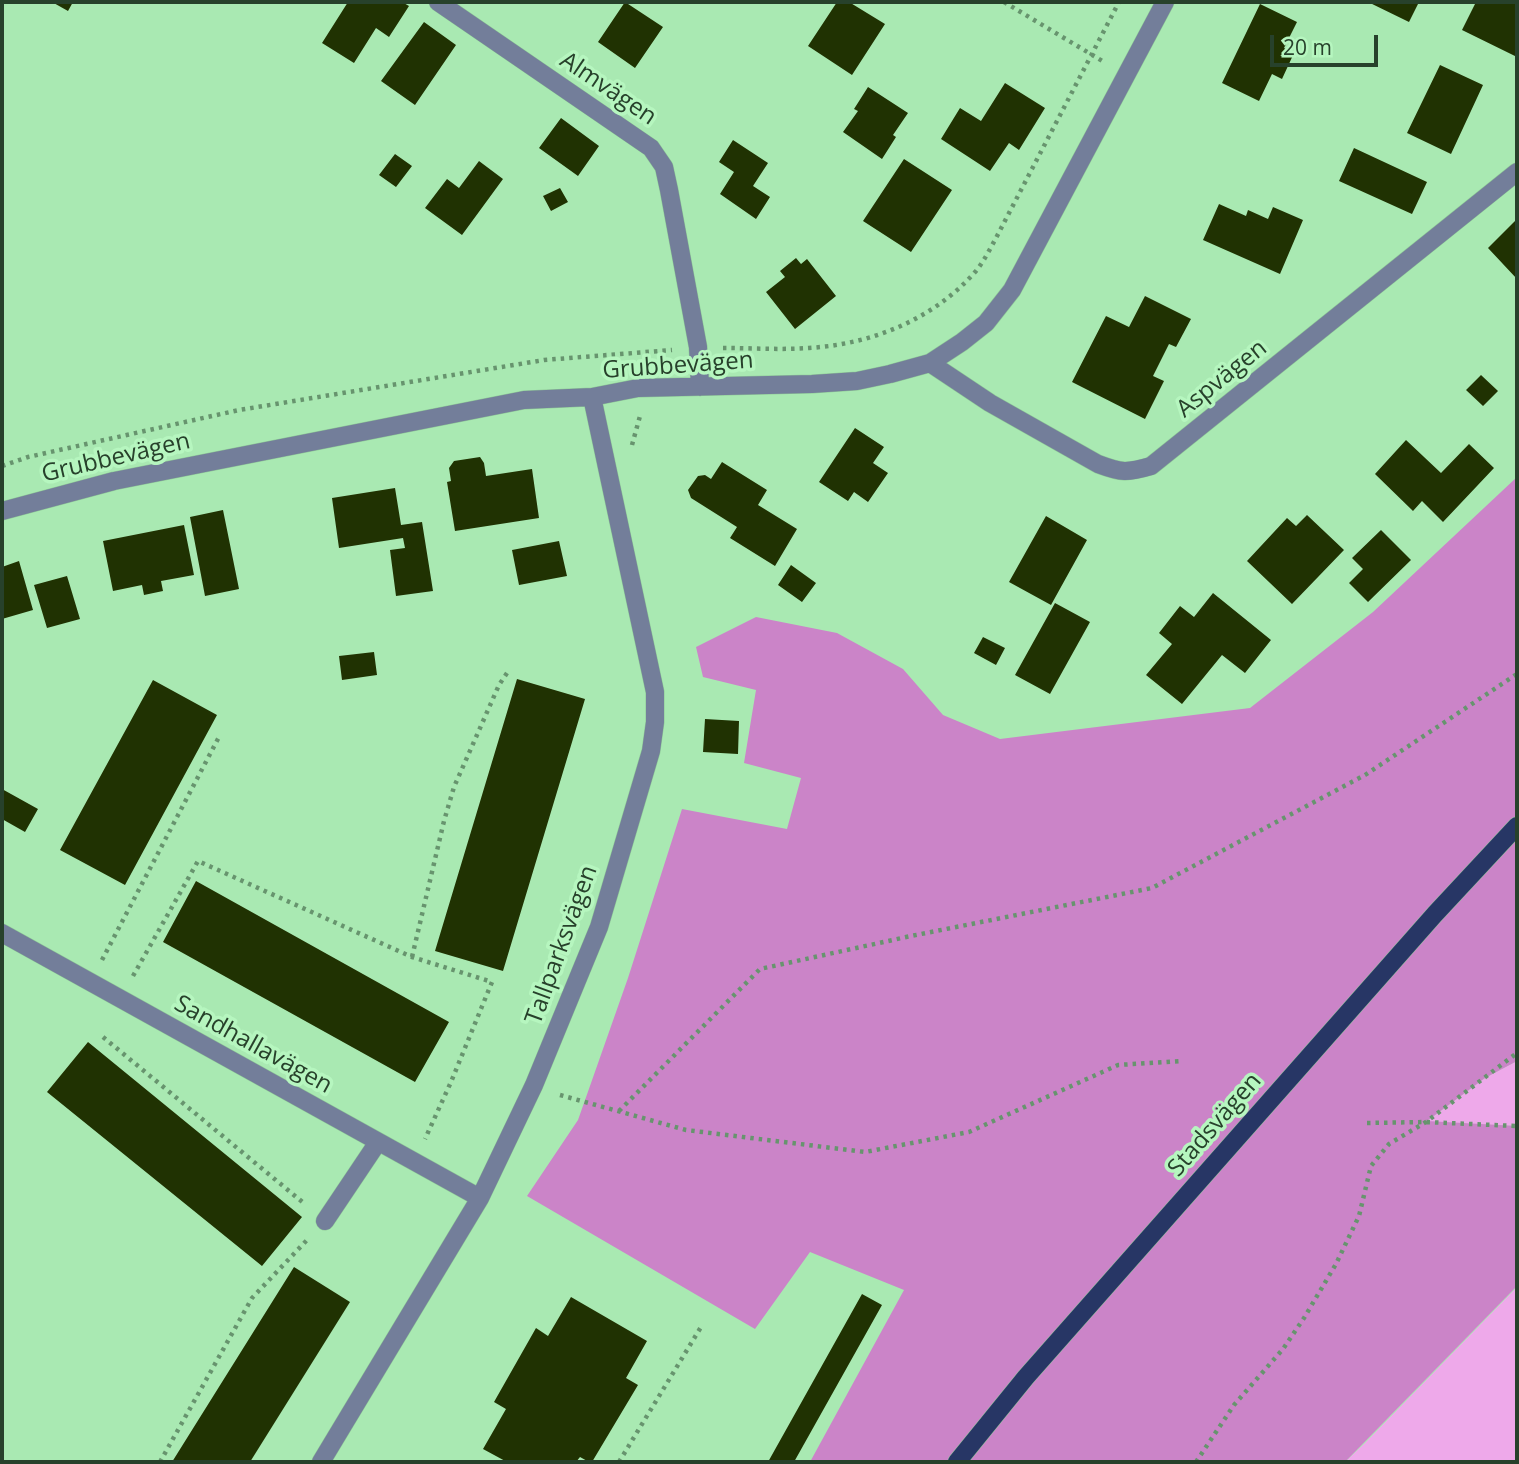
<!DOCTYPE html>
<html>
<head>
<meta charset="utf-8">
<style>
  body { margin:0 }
  #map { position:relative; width:1519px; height:1464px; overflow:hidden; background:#a9e9b2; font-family:"Open Sans",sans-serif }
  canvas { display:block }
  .frame { position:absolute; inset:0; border:4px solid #27412b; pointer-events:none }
  .scale { position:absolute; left:1270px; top:35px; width:108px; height:32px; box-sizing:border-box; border:4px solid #27412b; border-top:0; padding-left:9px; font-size:21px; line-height:24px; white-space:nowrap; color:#27412b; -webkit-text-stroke:5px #b6f6bf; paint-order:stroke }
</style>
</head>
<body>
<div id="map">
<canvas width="1519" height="1464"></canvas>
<div class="frame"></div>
<div class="scale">20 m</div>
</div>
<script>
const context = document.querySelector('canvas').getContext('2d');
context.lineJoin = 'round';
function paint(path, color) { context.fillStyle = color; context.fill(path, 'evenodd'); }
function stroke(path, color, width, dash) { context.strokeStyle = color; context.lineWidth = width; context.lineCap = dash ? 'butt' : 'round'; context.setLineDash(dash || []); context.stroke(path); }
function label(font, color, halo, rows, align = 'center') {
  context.font = font + ' "Open Sans",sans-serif'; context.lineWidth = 7; context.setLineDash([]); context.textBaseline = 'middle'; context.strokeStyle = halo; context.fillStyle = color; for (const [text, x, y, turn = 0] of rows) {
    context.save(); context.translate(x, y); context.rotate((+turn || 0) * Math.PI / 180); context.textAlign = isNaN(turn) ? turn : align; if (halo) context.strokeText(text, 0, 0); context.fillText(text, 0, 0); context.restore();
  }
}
paint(new Path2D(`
  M 1517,1061 L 1517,1126 L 1426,1122 L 1485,1078 Z
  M 1517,1287 L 1517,1462 L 1345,1462 L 1365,1443 Z`), '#eea9ea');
paint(new Path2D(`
  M 1517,477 L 1517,1061 L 1485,1078 L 1427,1121 L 1517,1126 L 1517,1286 L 1345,1462 L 810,1462 L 904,1290 L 810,1252 L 755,1329 L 527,1196 L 578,1120 L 628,978 L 682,809 L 787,829 L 801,778 L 744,763 L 756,690 L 703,677 L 696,647 L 756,617 L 837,633 L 903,669 L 943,715 L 1000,739 L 1250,708 L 1373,612 Z`), '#cb84c8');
paint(new Path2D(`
  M 52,2 L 73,2 L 68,11 Z
  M 348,2 L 402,2 L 409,6 L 389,37 L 376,28 L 354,63 L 322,43 Z
  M 625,2 L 663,27 L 635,68 L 598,42 Z
  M 837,2 L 849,2 L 885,24 L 852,75 L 808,46 Z
  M 1368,2 L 1419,2 L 1409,22 Z
  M 1476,2 L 1517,2 L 1517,57 L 1462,30 Z
  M 1260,4 L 1297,22 L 1284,48 L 1294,53 L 1282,79 L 1272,74 L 1259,101 L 1222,83 Z
  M 424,22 L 456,45 L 415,105 L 381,81 Z
  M 1440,65 L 1483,85 L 1451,154 L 1407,133 Z
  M 1005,83 L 1045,108 L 1019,150 L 1009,143 L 990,171 L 941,139 L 960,108 L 981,121 Z
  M 868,87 L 908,113 L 893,135 L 896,137 L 882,159 L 843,132 L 858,111 L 854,109 Z
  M 561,118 L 599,146 L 578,176 L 539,148 Z
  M 733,140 L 768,163 L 753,186 L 770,197 L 756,219 L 720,194 L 734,172 L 719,162 Z
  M 1354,148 L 1427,182 L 1412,214 L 1339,181 Z
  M 395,154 L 412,166 L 396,187 L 379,175 Z
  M 904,159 L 952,190 L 911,252 L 863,221 Z
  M 479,161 L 503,179 L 462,235 L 425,208 L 447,179 L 459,188 Z
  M 560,188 L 568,202 L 551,211 L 543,196 Z
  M 1219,204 L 1246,216 L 1248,210 L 1268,219 L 1273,207 L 1303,220 L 1280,274 L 1203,240 Z
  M 1516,220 L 1517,222 L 1517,279 L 1488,248 Z
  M 796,258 L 801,264 L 807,259 L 836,296 L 795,329 L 766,292 L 785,277 L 780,271 Z
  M 1145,296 L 1191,319 L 1176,347 L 1169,344 L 1153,376 L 1164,381 L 1145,419 L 1072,382 L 1106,316 L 1129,327 Z
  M 1481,375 L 1498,391 L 1483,406 L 1466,390 Z
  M 855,428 L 884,447 L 873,463 L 888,473 L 868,502 L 854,492 L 848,501 L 819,482 Z
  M 1406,440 L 1441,473 L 1469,444 L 1494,468 L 1443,522 L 1422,501 L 1413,511 L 1375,474 Z
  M 480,457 L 484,463 L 486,476 L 532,469 L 539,518 L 455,531 L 447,482 L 451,481 L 449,468 L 454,461 Z
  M 722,462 L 767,490 L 758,505 L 797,529 L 775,566 L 730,538 L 737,527 L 691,498 L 688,490 L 698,476 L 705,475 L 711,479 Z
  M 395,488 L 401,525 L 422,522 L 433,591 L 396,596 L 390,550 L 405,548 L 403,538 L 339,548 L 332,498 Z
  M 223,510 L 239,589 L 205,596 L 190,517 Z
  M 1307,515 L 1344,550 L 1292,604 L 1247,561 L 1287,518 L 1296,526 Z
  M 1046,516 L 1087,540 L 1051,605 L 1009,582 Z
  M 184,525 L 194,575 L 161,581 L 163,591 L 144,595 L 142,585 L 113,591 L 103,541 Z
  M 1381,530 L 1411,560 L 1368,602 L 1349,583 L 1363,569 L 1352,558 Z
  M 559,541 L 567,576 L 519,585 L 512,550 Z
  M 19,561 L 33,610 L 2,619 L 2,567 Z
  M 791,565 L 816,583 L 802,602 L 778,585 Z
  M 67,576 L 80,619 L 47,628 L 34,585 Z
  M 1213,593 L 1271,640 L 1245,673 L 1222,655 L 1182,704 L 1146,675 L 1172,644 L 1159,633 L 1180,606 L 1194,617 Z
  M 1055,603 L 1090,622 L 1050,694 L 1015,675 Z
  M 983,637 L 1005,648 L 996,665 L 974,653 Z
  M 374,652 L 377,675 L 342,680 L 339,656 Z
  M 517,679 L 585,699 L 503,971 L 435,951 Z
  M 153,680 L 217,715 L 125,885 L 60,850 Z
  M 705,719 L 739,721 L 738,754 L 703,752 Z
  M 2,789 L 38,809 L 25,832 L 2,819 Z
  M 196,881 L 449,1022 L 415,1082 L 163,942 Z
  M 88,1042 L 302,1217 L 262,1266 L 47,1092 Z
  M 294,1267 L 350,1302 L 250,1462 L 172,1462 Z
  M 862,1294 L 882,1305 L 794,1462 L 768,1462 Z
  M 571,1297 L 647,1341 L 626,1378 L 638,1385 L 592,1462 L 589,1462 L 580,1457 L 576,1462 L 507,1462 L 483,1449 L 506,1409 L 494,1402 L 536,1328 L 548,1336 Z`), '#203202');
const minor = new Path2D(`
  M 438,2 L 651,148 L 664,167 L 669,190 L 698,347 L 700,387
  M 930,363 L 990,403 L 1098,464 C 1122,473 1127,473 1151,466 L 1517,172
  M 2,511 L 114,481 L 524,400 L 592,397 L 638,388 L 812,384 L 857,381 L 890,374 L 930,363 L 962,342 L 986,323 L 1012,290 L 1165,2
  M 2,933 L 480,1198
  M 325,1221 L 378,1142
  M 321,1462 L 480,1198 L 534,1085 L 599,927 L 651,751 L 655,722 L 655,692 L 592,397`);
const major = new Path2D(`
  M 957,1462 L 1026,1377 L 1435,914 L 1517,826`);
stroke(minor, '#8fc797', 19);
stroke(major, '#8fc797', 19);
stroke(new Path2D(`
  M 1004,2 L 1104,62
  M 723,348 C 751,348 781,350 809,348 C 873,344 934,319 976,271 C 984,261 990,249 996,238 L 1119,2
  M 632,445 L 640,416
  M 2,466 L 28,457 L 239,410 L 544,360 L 672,350
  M 412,957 L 444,821 L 454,787 L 499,685 L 509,670
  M 102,960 L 220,735
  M 133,976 L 198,861 L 412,957 L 492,982 L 451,1082 L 425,1139
  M 103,1037 L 306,1205
  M 560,1095 L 686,1130 L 865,1152 L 969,1132 L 1118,1065 L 1181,1061
  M 619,1111 L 760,969 L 911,936 L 1152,888 L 1365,775 L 1517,674
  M 1367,1123 L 1426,1122 L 1517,1126
  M 160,1462 L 252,1298 L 307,1240
  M 619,1462 L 701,1327
  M 1196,1462 L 1234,1405 L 1283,1349 L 1304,1318 L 1336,1264 L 1359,1216 L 1371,1166 L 1389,1144 L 1426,1122 L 1517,1053`), '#67946e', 4.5, [3.5, 5]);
stroke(minor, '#737e9a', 18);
stroke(major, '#273665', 18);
label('24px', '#27412b', '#b6f6bf', [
  ["Almvägen",608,89,34],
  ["Grubbevägen",678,366,-4],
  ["Aspvägen",1222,379,-39],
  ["Grubbevägen",116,458,-13],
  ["Tallparksvägen",562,945,-70],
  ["Sandhallavägen",253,1045,29],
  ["Stadsvägen",1215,1125,-49]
]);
</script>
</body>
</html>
